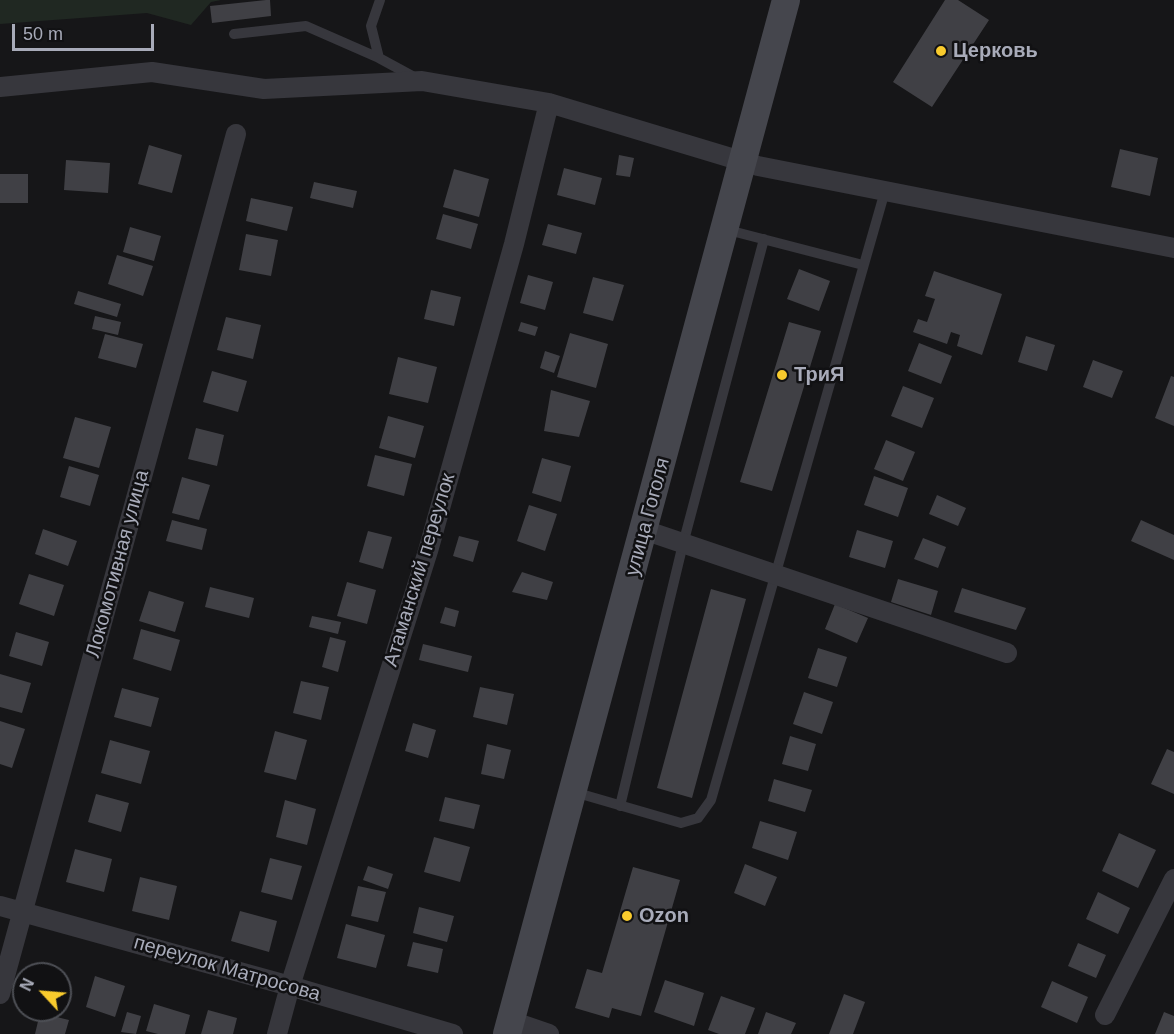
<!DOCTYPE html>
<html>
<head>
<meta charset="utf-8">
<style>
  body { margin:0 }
  #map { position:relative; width:1174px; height:1034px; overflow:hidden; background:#161618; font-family:Helvetica,sans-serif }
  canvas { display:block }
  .north { position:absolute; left:12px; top:962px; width:60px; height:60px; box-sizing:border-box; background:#111113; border:2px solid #4d4f55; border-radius:50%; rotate:296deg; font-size:16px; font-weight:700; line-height:24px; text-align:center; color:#a8abb9 }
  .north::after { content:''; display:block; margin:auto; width:21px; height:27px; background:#f9cb2d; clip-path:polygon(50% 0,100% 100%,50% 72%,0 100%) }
  .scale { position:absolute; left:12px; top:24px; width:142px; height:27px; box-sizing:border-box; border:3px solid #a8abb9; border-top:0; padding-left:8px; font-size:18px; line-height:21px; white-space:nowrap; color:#a8abb9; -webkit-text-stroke:4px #111113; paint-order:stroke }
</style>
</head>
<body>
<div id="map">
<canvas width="1174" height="1034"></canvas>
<div class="north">N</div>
<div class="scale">50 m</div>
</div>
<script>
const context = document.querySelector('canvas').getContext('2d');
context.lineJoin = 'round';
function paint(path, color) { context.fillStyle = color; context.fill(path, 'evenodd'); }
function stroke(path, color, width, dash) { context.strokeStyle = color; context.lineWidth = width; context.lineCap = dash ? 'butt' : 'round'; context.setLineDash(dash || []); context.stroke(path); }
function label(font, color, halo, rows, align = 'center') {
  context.font = font + ' Helvetica,sans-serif'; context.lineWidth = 5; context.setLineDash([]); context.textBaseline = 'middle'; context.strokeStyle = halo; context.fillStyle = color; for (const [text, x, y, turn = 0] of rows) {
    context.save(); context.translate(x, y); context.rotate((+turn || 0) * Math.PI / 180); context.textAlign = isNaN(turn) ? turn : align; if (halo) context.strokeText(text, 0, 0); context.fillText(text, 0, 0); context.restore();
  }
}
paint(new Path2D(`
  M 0,0 L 221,0 L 211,2 L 191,25 L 147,13 L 0,24 Z`), '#202822');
paint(new Path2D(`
  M 266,0 L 270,0 L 271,16 L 212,23 L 210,6 Z
  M 945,0 L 958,0 L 989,20 L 932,107 L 893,82 Z
  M 149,145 L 182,155 L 172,193 L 138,184 Z
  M 1120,149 L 1158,158 L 1150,196 L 1111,187 Z
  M 619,155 L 634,158 L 630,177 L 616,175 Z
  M 66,160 L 110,163 L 108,193 L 64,190 Z
  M 564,168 L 602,178 L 595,205 L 557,195 Z
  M 454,169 L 489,179 L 479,217 L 443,207 Z
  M 0,174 L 28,174 L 28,203 L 0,203 Z
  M 314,182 L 357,191 L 353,208 L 310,198 Z
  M 251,198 L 293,207 L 287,231 L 246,221 Z
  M 443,214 L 478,224 L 471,249 L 436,239 Z
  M 548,224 L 582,233 L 576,254 L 542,245 Z
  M 130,227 L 161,236 L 154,261 L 123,252 Z
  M 246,234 L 278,240 L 271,276 L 239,270 Z
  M 117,255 L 153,266 L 143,296 L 108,284 Z
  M 799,269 L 830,281 L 819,311 L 787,299 Z
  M 934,271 L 1002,294 L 982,355 L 957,346 L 960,335 L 951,332 L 947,344 L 913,332 L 918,319 L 927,322 L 935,299 L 925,296 Z
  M 528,275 L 553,282 L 545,310 L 520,303 Z
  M 593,277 L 624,285 L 613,321 L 583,313 Z
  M 431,290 L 461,297 L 454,326 L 424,319 Z
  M 78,291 L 121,304 L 117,317 L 74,304 Z
  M 95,316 L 121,322 L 118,335 L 92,329 Z
  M 226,317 L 261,325 L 253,359 L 217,350 Z
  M 521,322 L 538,327 L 535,336 L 518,331 Z
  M 789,322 L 821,331 L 772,491 L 740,482 Z
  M 570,333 L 608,344 L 596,388 L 557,377 Z
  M 105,334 L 143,344 L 136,368 L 98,358 Z
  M 1026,336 L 1055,345 L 1047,371 L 1018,362 Z
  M 919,343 L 952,356 L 941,384 L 908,371 Z
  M 545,351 L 560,356 L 554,373 L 540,368 Z
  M 398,357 L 437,367 L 428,403 L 389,394 Z
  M 1093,360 L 1123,371 L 1112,398 L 1083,387 Z
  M 212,371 L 247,381 L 238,412 L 203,402 Z
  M 1171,376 L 1174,377 L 1174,426 L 1155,418 Z
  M 903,386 L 934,398 L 922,428 L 891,416 Z
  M 551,390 L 590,401 L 579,437 L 544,431 Z
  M 388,416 L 424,426 L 415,458 L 379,448 Z
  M 75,417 L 111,427 L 99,468 L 63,458 Z
  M 196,428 L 224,435 L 217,466 L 188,459 Z
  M 886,440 L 915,452 L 903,481 L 874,469 Z
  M 375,455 L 412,464 L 404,496 L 367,486 Z
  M 542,458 L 571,466 L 561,502 L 532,493 Z
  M 69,466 L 99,475 L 90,506 L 60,497 Z
  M 874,476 L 908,488 L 898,517 L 864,505 Z
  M 182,477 L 210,485 L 199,520 L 172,513 Z
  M 937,495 L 966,508 L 958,526 L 929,514 Z
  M 529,505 L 557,514 L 545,551 L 517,541 Z
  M 172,520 L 207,529 L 202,550 L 166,541 Z
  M 1141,520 L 1174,535 L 1174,560 L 1131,541 Z
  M 43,529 L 77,541 L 68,566 L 35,554 Z
  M 857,530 L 893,541 L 885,568 L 849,557 Z
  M 368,531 L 392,537 L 383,569 L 359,562 Z
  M 459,536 L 479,541 L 473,562 L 453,556 Z
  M 923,538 L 946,547 L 938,568 L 914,559 Z
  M 522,572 L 553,582 L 547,600 L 512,592 Z
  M 29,574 L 64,585 L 54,616 L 19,604 Z
  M 898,579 L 938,591 L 931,615 L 891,602 Z
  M 347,582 L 376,590 L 367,624 L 337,616 Z
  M 210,587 L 254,598 L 249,618 L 205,607 Z
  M 962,588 L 1026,608 L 1016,630 L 954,612 Z
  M 711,589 L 746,599 L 692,798 L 657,788 Z
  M 149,591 L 184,602 L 175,632 L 139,621 Z
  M 835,604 L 868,618 L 857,643 L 825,629 Z
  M 445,607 L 459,611 L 455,627 L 440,623 Z
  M 312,616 L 341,622 L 338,634 L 309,627 Z
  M 141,629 L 180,640 L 171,671 L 133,659 Z
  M 16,632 L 49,642 L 42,666 L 9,656 Z
  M 330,637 L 346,641 L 338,672 L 322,667 Z
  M 423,644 L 472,656 L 468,672 L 419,660 Z
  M 818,648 L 847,657 L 837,687 L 808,678 Z
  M 0,674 L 31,683 L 22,713 L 0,707 Z
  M 301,681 L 329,687 L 321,720 L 293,713 Z
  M 480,687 L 514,694 L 507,725 L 473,717 Z
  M 122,688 L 159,698 L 151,727 L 114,717 Z
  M 804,692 L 833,702 L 822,734 L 793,724 Z
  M 0,721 L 25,729 L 12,768 L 0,764 Z
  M 413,723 L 436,730 L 428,758 L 405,751 Z
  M 275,731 L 307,740 L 296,780 L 264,772 Z
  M 790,736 L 816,744 L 808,771 L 782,764 Z
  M 110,740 L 150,751 L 141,784 L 101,773 Z
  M 487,744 L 511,750 L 504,779 L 481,774 Z
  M 1167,749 L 1174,752 L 1174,794 L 1151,784 Z
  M 774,779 L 812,790 L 805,812 L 768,801 Z
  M 96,794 L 129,803 L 121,832 L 88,822 Z
  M 445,797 L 480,805 L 474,829 L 439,821 Z
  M 285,800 L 316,809 L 307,845 L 276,837 Z
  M 760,821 L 797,832 L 788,860 L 752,848 Z
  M 1119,833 L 1156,850 L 1138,888 L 1102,871 Z
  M 434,837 L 470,847 L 460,882 L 424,872 Z
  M 75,849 L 112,859 L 104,892 L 66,882 Z
  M 270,858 L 302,866 L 292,900 L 261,892 Z
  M 745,864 L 777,877 L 765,906 L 734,893 Z
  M 368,866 L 393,874 L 388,889 L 363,880 Z
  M 633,867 L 680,880 L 641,1016 L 612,1008 L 609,1018 L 575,1008 L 587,969 L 602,973 Z
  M 140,877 L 177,886 L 169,920 L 132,911 Z
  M 358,886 L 386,892 L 378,922 L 351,916 Z
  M 1098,892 L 1130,908 L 1118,934 L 1086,919 Z
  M 419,907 L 454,916 L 447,942 L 413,933 Z
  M 240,911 L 277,921 L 269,952 L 231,941 Z
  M 346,924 L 385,935 L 376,968 L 337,958 Z
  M 413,942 L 443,949 L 438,973 L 407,966 Z
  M 1078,943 L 1106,955 L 1096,978 L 1068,966 Z
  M 95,976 L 125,986 L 115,1017 L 86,1007 Z
  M 665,980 L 704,993 L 694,1026 L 654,1012 Z
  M 1052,981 L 1088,997 L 1077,1023 L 1041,1007 Z
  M 844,994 L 865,1002 L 853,1034 L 829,1034 Z
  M 721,996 L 755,1008 L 745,1034 L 719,1034 L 708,1030 Z
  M 154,1004 L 190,1015 L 185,1034 L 158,1034 L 146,1031 Z
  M 208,1010 L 237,1018 L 233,1034 L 201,1034 Z
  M 127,1012 L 141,1016 L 136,1034 L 121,1032 Z
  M 766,1012 L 796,1023 L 791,1034 L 758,1034 Z
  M 1164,1012 L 1174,1016 L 1174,1034 L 1155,1034 Z
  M 40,1013 L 69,1020 L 65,1034 L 35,1034 Z`), '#404045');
stroke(new Path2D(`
  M 380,0 L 371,26 L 379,58 L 414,77
  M 234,34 L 306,26 L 379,58
  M 724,229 L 863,265
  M 574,792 L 681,823 L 698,818 L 711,800 L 885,191
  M 620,806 L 683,544 L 764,239`), '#37373d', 10);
stroke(new Path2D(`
  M 0,87 L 152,72 L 264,89 L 422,81 L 549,103 L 758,166 L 1174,248
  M 644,530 L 1007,653
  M 0,906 L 290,986 L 453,1034
  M 0,994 L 236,134
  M 1105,1015 L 1174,879
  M 511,1021 L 549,1034
  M 277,1034 L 290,986 L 428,551 L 514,244 L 549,103`), '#37373d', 20);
stroke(new Path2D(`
  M 507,1034 L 786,0`), '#45464d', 28);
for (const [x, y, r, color] of [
  [941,51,6,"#f9cb2d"],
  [782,375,6,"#f9cb2d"],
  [627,916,6,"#f9cb2d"]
]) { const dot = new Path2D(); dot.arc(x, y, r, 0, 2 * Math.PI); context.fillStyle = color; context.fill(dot); stroke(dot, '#111113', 2); }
label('bold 20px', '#a8abb9', '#111113', [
  ["Церковь",953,51],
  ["ТриЯ",794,375],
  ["Ozon",639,916]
], 'left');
label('20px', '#a8abb9', '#111113', [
  ["улица Гоголя",648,517,-75],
  ["Локомотивная улица",118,564,-75],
  ["Атаманский переулок",420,570,-73],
  ["переулок Матросова",227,969,16]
]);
</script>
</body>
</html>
